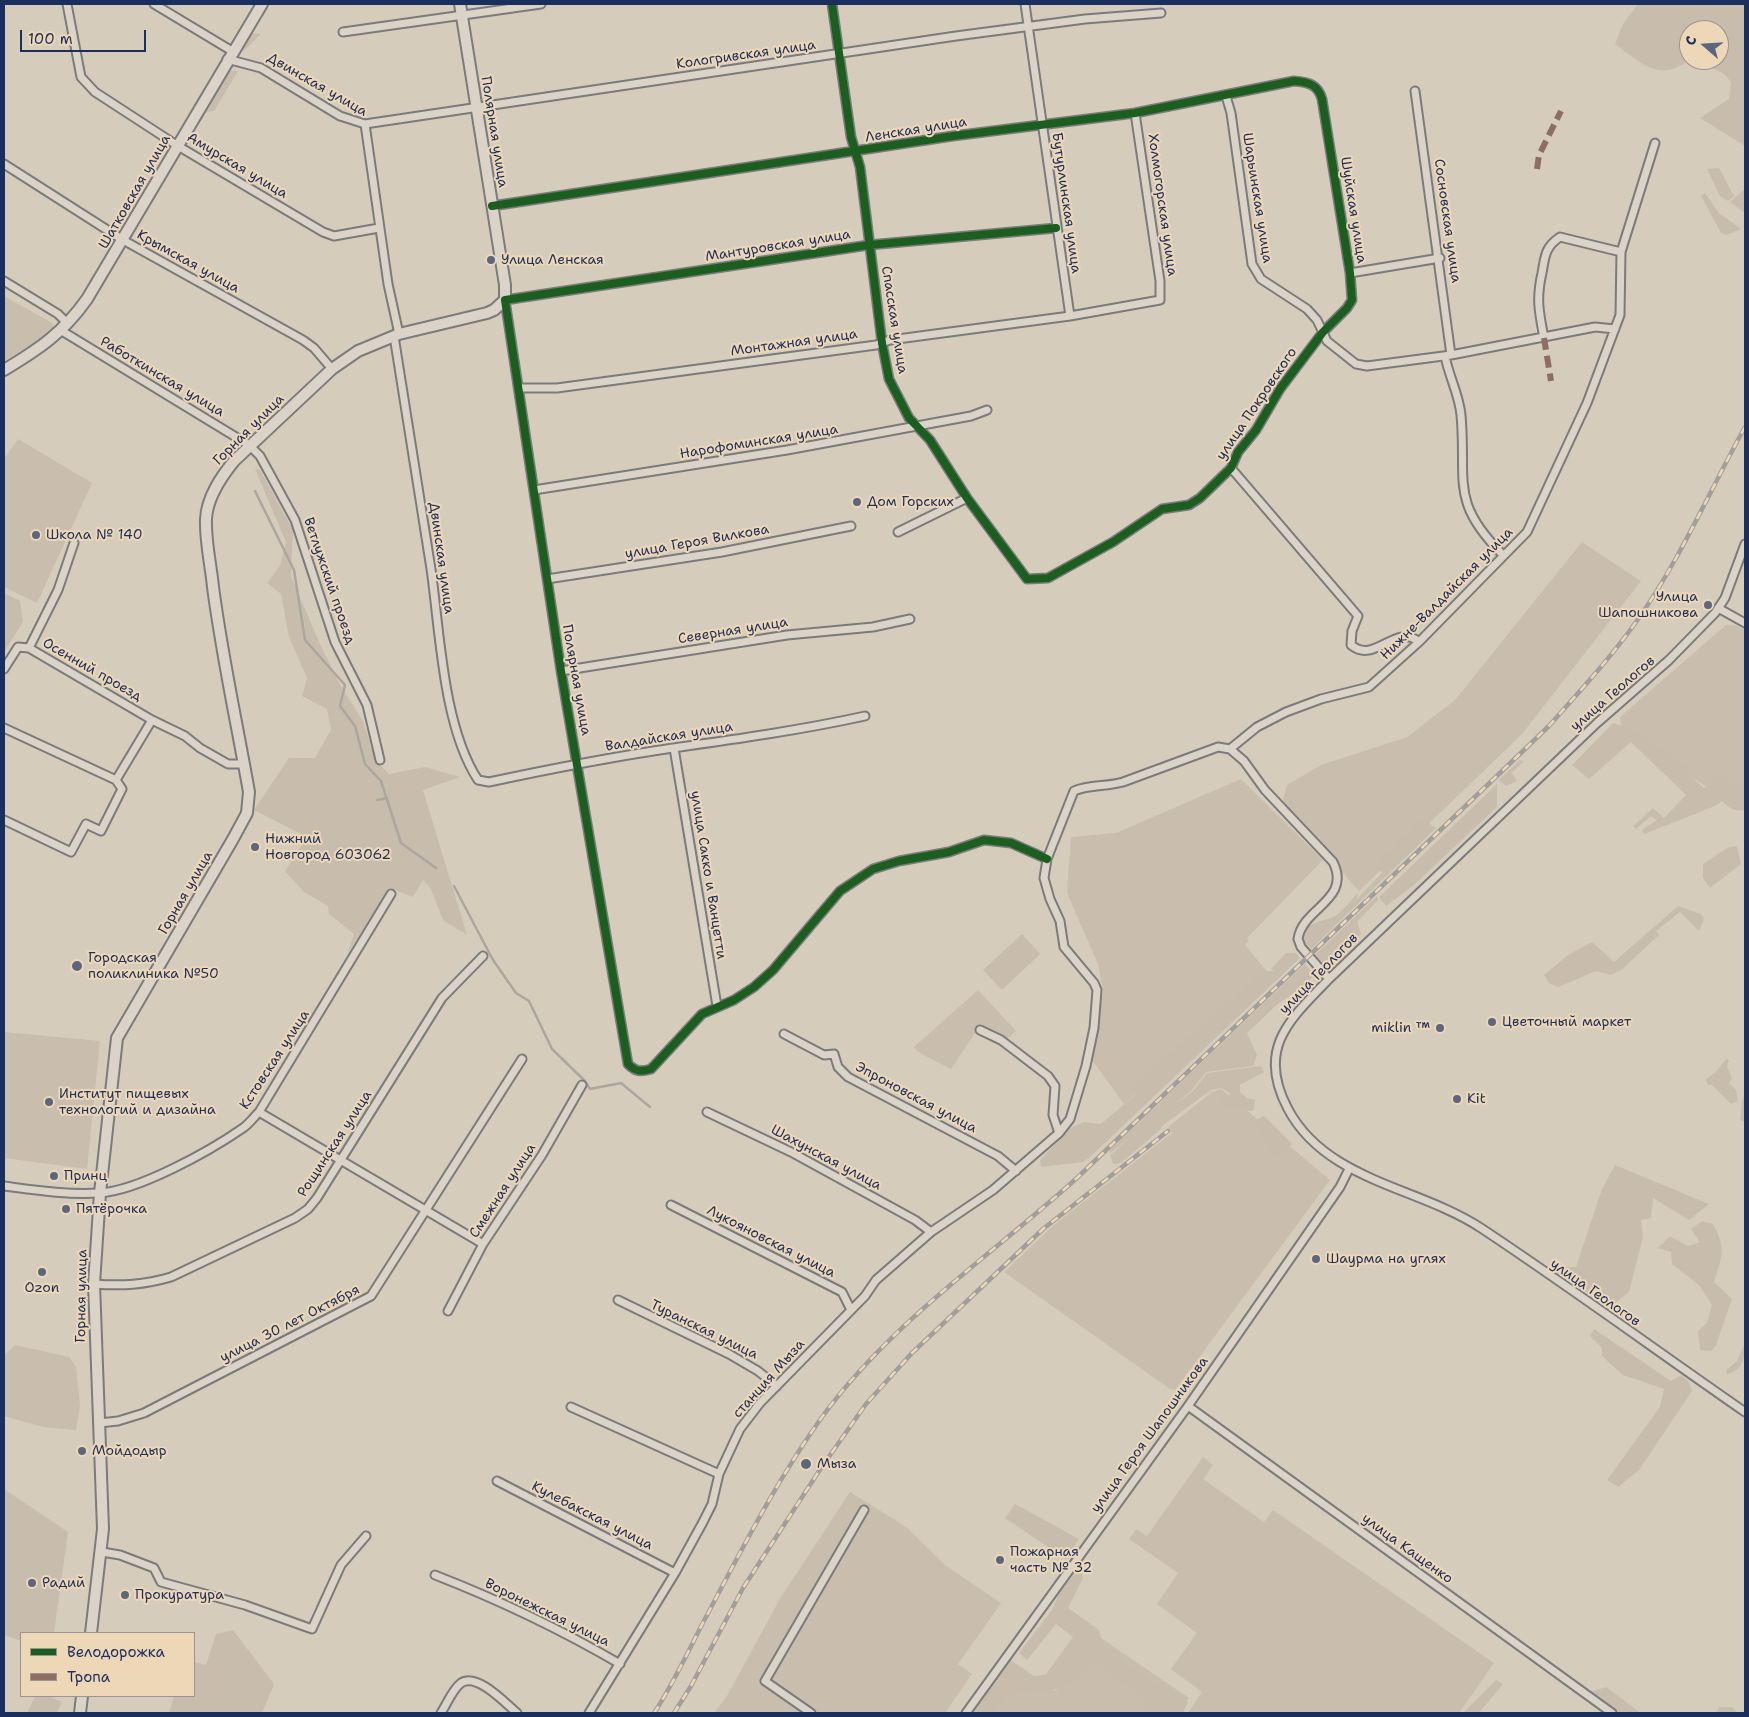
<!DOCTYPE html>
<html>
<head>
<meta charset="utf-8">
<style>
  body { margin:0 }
  #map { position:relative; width:1749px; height:1717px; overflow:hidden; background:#d6ccbc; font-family:"Shantell Sans",sans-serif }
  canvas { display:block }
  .frame { position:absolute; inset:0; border:5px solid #1b2f5e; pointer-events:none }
  .legend { position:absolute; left:20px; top:1632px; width:175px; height:65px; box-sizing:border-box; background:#eed7b7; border:1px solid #9a9493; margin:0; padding:6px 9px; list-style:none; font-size:15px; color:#1b2f5e }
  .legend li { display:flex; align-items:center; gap:10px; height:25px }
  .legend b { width:25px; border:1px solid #9a9493 }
  .north { position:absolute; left:1679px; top:20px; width:50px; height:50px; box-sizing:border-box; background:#eed7b7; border:1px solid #9a9493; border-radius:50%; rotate:289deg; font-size:14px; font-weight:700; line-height:20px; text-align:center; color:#1b2f5e }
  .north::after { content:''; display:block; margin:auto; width:18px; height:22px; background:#5c667f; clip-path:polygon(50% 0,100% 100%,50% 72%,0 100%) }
  .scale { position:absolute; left:20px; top:30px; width:126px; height:22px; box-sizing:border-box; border:2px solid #1b2f5e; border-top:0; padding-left:6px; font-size:15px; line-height:18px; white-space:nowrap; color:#1b2f5e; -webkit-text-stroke:4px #eed7b7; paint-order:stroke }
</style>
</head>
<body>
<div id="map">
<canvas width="1749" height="1717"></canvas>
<div class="frame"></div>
<ul class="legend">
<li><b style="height:6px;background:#1b5e20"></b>Велодорожка</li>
<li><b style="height:6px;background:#8d6e63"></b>Тропа</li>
</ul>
<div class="north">С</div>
<div class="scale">100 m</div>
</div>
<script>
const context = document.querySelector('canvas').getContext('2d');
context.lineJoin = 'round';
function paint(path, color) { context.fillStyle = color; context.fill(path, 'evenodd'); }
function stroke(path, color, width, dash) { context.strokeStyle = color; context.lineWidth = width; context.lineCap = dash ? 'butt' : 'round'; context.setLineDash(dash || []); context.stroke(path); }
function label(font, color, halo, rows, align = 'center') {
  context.font = font + ' "Shantell Sans",sans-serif'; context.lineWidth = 4; context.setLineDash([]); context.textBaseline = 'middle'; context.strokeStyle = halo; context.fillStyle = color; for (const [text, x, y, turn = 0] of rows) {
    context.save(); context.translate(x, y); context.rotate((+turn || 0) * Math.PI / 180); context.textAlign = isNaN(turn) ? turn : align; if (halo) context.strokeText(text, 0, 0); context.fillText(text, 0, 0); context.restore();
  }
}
paint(new Path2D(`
  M 4,296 L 52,323 L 54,330 L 4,361 Z
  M 18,439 L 92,483 L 37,603 L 4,587 L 4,459 Z
  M 1582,542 L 1641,581 L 1522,734 L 1359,891 L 1282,804 L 1287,785 L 1321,765 L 1407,737 L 1455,700 Z
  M 1726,625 L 1738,626 L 1745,630 L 1745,806 L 1730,803 L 1621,729 L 1620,717 Z
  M 1241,779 L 1323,860 L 1247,938 L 1249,940 L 1245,945 L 1269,974 L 1124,1104 L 1092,1060 L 1103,991 L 1098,964 L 1067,893 L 1071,837 L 1116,833 Z
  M 978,990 L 1016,1031 L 999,1046 L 975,1033 L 951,1069 L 918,1052 L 914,1047 Z
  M 5,1032 L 100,1041 L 87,1169 L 4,1158 Z
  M 1221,1089 L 1330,1180 L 1175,1390 L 1170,1389 L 1004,1272 L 1054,1225 L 1172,1133 L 1168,1127 L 1212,1092 Z
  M 15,1345 L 69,1357 L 76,1367 L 80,1406 L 76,1430 L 43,1427 L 4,1416 L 4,1355 Z
  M 1203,1457 L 1213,1465 L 1203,1479 L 1264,1522 L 1273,1510 L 1494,1663 L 1459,1713 L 1188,1713 L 1202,1692 L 1171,1669 L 1197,1633 L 1157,1604 L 1178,1573 L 1129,1539 L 1136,1529 L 1147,1536 Z
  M 850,1492 L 906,1527 L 945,1565 L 1001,1603 L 958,1664 L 972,1674 L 945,1713 L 714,1713 L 727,1696 L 781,1597 Z
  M 1095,1634 L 1189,1698 L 1178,1713 L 971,1713 L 1009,1659 L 1056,1691 Z`), '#c9bdae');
paint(new Path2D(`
  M 1638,4 L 1745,4 L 1745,146 L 1700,118 L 1729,99 L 1731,82 L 1724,74 L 1697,60 L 1719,60 L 1719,30 L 1689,30 L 1689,60 C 1659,83 1641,63 1615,44 L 1623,24 Z
  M 250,33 L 261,34 L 244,51 L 240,50 Z
  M 228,71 L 238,71 L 214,111 L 203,113 Z
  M 1719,168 L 1734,196 L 1728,201 L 1720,196 L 1707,169 Z
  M 1745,189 L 1745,213 L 1730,202 Z
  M 1705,193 L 1719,213 L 1741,229 L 1726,235 L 1721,233 L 1701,196 Z
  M 255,469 L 260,470 L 293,530 L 291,576 L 320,644 L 340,685 L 363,721 L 375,759 L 389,774 L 425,767 L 460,777 L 423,790 L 467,935 L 443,920 L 431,889 L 423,880 L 413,897 L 390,888 L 347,954 L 354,934 L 329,914 L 328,906 L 304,892 L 285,871 L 307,837 L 254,810 L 289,758 L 315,758 L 331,730 L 327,709 L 302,696 L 307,678 L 289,637 L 281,594 L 267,583 L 280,566 L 286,542 Z
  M 4,593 L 20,601 L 23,622 L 4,652 Z
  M 1613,723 L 1636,731 L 1687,767 L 1689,775 L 1704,788 L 1721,773 L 1731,786 L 1741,783 L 1745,792 L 1745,810 C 1735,812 1728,808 1722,801 L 1715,806 L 1644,834 L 1642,830 L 1657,820 L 1651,816 L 1636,829 L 1633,826 L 1653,808 L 1664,818 L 1686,795 L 1631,742 L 1589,779 L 1572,765 Z
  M 1520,760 L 1524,761 L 1512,773 L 1517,781 L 1506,786 L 1499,780 Z
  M 1497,784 L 1497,807 L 1414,885 L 1386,906 L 1379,897 Z
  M 1423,819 L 1436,828 L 1309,951 L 1302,944 C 1301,921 1321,923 1335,916 C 1343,911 1351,900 1358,893 L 1357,899 L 1382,873 L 1375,864 Z
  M 1737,846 L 1741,864 L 1710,888 L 1703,878 L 1703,864 L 1729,847 Z
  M 1377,896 L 1378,900 L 1357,922 L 1361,934 L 1332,966 L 1323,967 L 1314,958 L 1315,955 Z
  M 1678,906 L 1701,914 L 1704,919 L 1699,931 L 1680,912 L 1656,931 L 1659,935 L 1621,970 L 1611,975 L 1596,971 L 1558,987 L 1549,983 L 1544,975 L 1568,955 L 1592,942 L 1614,962 Z
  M 1022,934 L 1040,954 L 1002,990 L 983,970 Z
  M 1286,953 L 1296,953 L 1300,958 L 1279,978 L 1274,971 L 1279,978 L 1089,1158 L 1083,1162 L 1041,1167 L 1040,1160 L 1070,1128 L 1084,1122 L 1101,1124 L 1136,1094 L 1133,1086 L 1264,971 L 1274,971 L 1271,969 Z
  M 1305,964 L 1311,971 L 1312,977 C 1302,992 1297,990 1285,999 C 1271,1008 1260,1022 1247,1033 L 1257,1055 L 1253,1066 L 1206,1072 L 1192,1090 L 1175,1104 L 1193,1091 L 1207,1073 L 1261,1066 L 1264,1072 L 1240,1085 L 1240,1092 L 1247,1098 L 1255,1100 L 1254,1109 L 1251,1111 L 1231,1109 L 1220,1101 L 1231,1094 L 1221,1088 L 1211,1090 L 1162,1126 L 1161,1129 L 1121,1163 L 1113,1164 L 1110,1155 L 1129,1139 L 1110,1153 L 1110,1150 Z
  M 1726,1059 L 1729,1060 L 1727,1067 L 1732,1078 L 1729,1083 L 1736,1090 L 1738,1101 L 1731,1104 L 1712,1085 L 1708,1085 L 1706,1079 L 1715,1073 Z
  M 1745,1093 L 1745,1122 L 1740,1120 L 1742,1101 Z
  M 1264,1116 L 1292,1144 L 1278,1158 L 1261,1136 L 1254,1121 Z
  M 1615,1165 L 1709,1204 L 1689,1220 L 1653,1198 L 1651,1218 L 1641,1220 L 1643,1237 L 1629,1292 L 1609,1308 L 1553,1267 L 1576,1267 L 1602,1189 Z
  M 1702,1221 L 1713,1224 C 1727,1250 1722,1255 1714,1282 L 1732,1299 L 1716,1345 L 1711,1351 L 1700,1350 L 1698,1331 L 1707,1323 L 1712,1305 L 1699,1285 L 1672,1264 L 1671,1252 L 1658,1248 L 1670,1236 L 1688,1246 L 1700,1242 L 1691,1229 Z
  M 1594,1329 L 1671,1381 L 1681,1375 L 1689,1382 L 1692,1391 L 1639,1470 L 1618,1487 L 1607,1480 L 1660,1407 L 1664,1389 L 1623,1375 L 1602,1356 L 1602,1348 L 1590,1336 Z
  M 1745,1343 C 1745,1359 1743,1370 1727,1374 L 1726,1370 L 1737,1361 Z
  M 4,1489 L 68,1532 L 54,1633 L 21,1633 L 21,1641 L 4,1635 Z
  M 1015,1504 L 1079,1539 L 1066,1559 L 1005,1518 Z
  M 1080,1567 L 1083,1578 L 1068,1608 L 1099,1630 L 1104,1648 L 1151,1681 L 1163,1685 L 1188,1702 L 1183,1713 L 1152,1713 L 1142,1706 L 1146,1699 L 1095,1662 L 1061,1689 L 1014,1692 L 993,1713 L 974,1713 L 1005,1666 L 1015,1665 L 1031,1677 L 1046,1674 L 1073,1637 L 1056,1624 L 1027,1660 L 1019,1653 L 1052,1610 L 1059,1593 Z
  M 233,1630 L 274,1684 L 262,1713 L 169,1713 L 174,1696 L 194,1696 L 194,1662 L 206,1665 L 216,1634 Z
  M 1496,1680 L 1503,1684 L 1479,1713 L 1463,1713 Z
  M 1606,1687 L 1641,1713 L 1618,1713 L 1589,1692 Z
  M 35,1696 L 48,1696 L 62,1702 L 57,1713 L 27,1713 Z
  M 1719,1707 L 1732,1707 L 1738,1713 L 1716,1713 Z`), '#c8bdad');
stroke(new Path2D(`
  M 255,491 L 294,570 L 305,640 L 345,685 L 340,706 L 355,726 L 365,764 L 381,781 L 401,843 L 436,868
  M 377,800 L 387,798
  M 454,886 L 493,960 L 516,993 L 529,1001 L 552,1049 L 585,1081 L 590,1089 L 621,1083 L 650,1107`), '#ada69f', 2.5);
const street = new Path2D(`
  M 67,4 L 81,77 L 95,92 L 178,146 L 323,232 L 334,236 L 379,228
  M 154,4 L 232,51
  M 1025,4 L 1070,316
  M 343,32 L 541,4
  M 227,59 L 261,68 L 340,116 L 365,124 L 388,284 L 399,334
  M 1415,91 L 1451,355
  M 1226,96 L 1231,113 L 1252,264 L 1261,279 L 1307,309 L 1317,320 L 1327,341 L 1356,364 L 1367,366 L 1451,355 L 1595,327 L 1615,329
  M 365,124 L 956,36 L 1085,19 L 1161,13
  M 4,164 L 123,240 L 303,340 L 314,348 L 332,369
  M 492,206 L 953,136 L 1135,113 L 1294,81 C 1309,82 1318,85 1322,99 L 1350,273 L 1352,300 L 1347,308 L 1323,332 L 1280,389 L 1256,430 L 1238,452 L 1231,468 L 1200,498 L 1189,505 L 1162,509 L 1113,542 L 1048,578 L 1027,579 L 967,498 L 930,440 L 909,418 L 889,379 L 882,343 L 860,167 L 851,137 L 832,4
  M 1350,273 L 1440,258
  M 4,281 L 58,314 L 68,324
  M 62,331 L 249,445 L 260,456 L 295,520 L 335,642 L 367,705 L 380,760
  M 394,336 C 406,414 419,491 431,569 C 440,632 443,727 478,780 L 489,782 C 550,769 611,757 673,748 C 737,739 801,730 865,716
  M 1544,338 C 1539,312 1536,299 1542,273 C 1545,256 1545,247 1560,237 L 1621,252
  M 1445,356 C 1449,377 1459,394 1461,415 C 1467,482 1449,501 1503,555
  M 519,388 L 557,388 L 876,345 L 890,340 L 1070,316 L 1160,300 L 1160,281 L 1135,113
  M 1231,468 L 1358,616 L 1352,631 L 1351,645 C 1375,665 1396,622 1419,642
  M 534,490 L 787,450 L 971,416 L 987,410
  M 898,532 L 967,498
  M 74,543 L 58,590 L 29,648 L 152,720 L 185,736 L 200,748 L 228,764 L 244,764
  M 1745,544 L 1725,598 L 1715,613 L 1669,660 L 1597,723 L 1329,979 C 1289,1020 1256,1049 1288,1109 C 1326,1181 1419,1187 1481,1228 C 1570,1287 1657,1351 1745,1412
  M 547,579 L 722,552 L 851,526
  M 1718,608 L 1745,623
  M 4,669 L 18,647 L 29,648
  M 561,671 L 787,635 L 873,627 L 910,619
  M 4,728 L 116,780
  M 674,748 L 717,1006
  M 1230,749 L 1257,727 L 1286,712 L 1321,699 L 1369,687 L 1419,642 L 1527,532 L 1587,403 L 1620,315 L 1621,252 L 1655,143
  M 116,780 L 152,720
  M 4,820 L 71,852 L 86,824 L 101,831 L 122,789 L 116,780
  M 1047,859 L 1011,843 L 984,840 L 949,852 L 899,861 L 873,869 L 840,891 L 773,970 L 754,987 L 734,1000 L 702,1014 L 651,1069 C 641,1072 636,1072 628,1064 L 561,671 L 505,300 L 869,245 L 1056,228
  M 980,1030 L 1001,1040 L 1048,1076 L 1055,1086 L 1053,1115 L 1059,1133
  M 784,1034 L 824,1055 L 834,1054 L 838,1067 L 848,1077 L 998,1156 L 1016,1171
  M 259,1112 L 483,1244
  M 707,1112 L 791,1152 L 915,1220 L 931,1232
  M 4,1186 C 35,1190 67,1195 99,1193 C 138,1191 210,1151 243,1128 C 249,1124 254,1117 259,1112 L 391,894
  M 671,1205 L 842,1292 L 851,1310
  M 94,1284 C 122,1286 144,1285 171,1277 L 295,1218 L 308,1209 L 317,1198 L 442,998 L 483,956
  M 618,1300 L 729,1354 L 758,1371 L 777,1386
  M 448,1311 L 483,1244 L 542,1155 L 582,1085
  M 1188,1406 L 1612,1713
  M 571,1407 L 719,1474
  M 99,1423 L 118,1421 L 144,1413 L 371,1296 L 522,1059
  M 497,1481 L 675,1573
  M 102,1552 L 120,1555 L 154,1568 L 161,1582 L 245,1605 L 312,1629 L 341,1565 L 366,1536
  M 435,1575 C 499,1600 560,1629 620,1664
  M 441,1713 C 447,1704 452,1690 461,1683 C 477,1672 506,1704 517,1713
  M 589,1713 L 675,1573 L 703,1522 L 712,1504 L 719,1474 L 740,1429 L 760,1403 L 865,1296 L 876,1280 L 931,1232 L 993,1190 L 1059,1133 L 1070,1119 L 1086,1066 L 1094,1028 L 1097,990 L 1094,983 L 1064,947 L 1060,921 L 1050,899 L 1044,878 L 1047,859 L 1074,791 C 1090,784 1106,787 1123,782 L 1218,747 L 1230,749 L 1244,761 L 1265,790 L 1333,862 C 1352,900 1302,908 1298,939 L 1301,947 L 1329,979
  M 811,1713 L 765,1681 L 864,1510
  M 966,1713 L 1188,1406 L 1340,1187 L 1349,1169`);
const secondary = new Path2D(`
  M 4,370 C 39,349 63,333 87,299 L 262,4
  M 91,1633 L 103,1529 L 94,1284 L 100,1193 L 117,1038 L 233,839 L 247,813 L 249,792 C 237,724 222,656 213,587 C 211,565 205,541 206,519 C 207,497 221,477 234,461 L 332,369 L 358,351 L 399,334 L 487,313 L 494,310 L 505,300 L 505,285 L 460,4
  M 80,1713 L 82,1696`);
stroke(street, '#7b7b7c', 11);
stroke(secondary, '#7b7b7c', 14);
stroke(street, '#dbd3c7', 7);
stroke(secondary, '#dbd3c7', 10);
const rail = new Path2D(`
  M 654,1713 C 674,1683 689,1649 706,1617 C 742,1549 777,1480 822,1417 C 892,1321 991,1256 1078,1177 L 1548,727 C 1578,693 1609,660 1636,622 C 1679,562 1709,492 1745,427
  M 674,1713 L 691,1686 L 743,1588 L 821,1468 L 866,1404 L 912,1353 L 1043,1229 L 1168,1131`);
stroke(rail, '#a19e9b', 4.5);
stroke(rail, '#eed7b7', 2.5, [8]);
stroke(new Path2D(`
  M 1537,169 L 1539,155 L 1561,111
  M 1544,338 L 1551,381`), '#8d6e63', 6, [12, 6]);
stroke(new Path2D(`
  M 492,206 L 953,136 L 1135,113 L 1294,81 C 1309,82 1318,85 1322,99 L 1350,273 L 1352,300 L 1347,308 L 1323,332 L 1280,389 L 1256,430 L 1238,452 L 1231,468 L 1200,498 L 1189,505 L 1162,509 L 1113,542 L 1048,578 L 1027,579 L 967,498 L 930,440 L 909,418 L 889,379 L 882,343 L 860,167 L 851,137 L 832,4
  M 1047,859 L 1011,843 L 984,840 L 949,852 L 899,861 L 873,869 L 840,891 L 773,970 L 754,987 L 734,1000 L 702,1014 L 651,1069 C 641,1072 636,1072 628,1064 L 561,671 L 505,300 L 869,245 L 1056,228`), '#1b5e20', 8);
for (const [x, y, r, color] of [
  [491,260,5,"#5c667f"],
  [857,502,5,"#5c667f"],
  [36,535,5,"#5c667f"],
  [1708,605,5,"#5c667f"],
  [255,847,5,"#5c667f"],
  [77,966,6,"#5c667f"],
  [1492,1022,5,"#5c667f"],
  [1440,1028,5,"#5c667f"],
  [1457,1099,5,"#5c667f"],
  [49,1102,5,"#5c667f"],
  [54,1176,5,"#5c667f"],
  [66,1209,5,"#5c667f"],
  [1316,1259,5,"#5c667f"],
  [42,1272,5,"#5c667f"],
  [82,1451,5,"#5c667f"],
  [806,1464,6,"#5c667f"],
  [1000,1560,5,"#5c667f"],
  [32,1583,5,"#5c667f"],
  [125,1595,5,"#5c667f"]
]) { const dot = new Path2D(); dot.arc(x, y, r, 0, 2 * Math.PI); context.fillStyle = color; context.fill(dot); stroke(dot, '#eed7b7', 2); }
label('14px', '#1b2f5e', '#eed7b7', [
  ["Кологривская улица",746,55,-8],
  ["Двинская улица",317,85,30],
  ["Ленская улица",916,130,-9],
  ["Полярная улица",494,132,81],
  ["Амурская улица",237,166,31],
  ["Шатковская улица",135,192,-60],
  ["Шарьинская улица",1257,198,81],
  ["Бутурлинская улица",1066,203,82],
  ["Холмогорская улица",1162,205,82],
  ["Шуйская улица",1353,210,81],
  ["Сосновская улица",1447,221,82],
  ["Мантуровская улица",778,246,-9],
  ["Крымская улица",188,262,29],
  ["Спасская улица",894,320,81],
  ["Монтажная улица",794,343,-8],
  ["Работкинская улица",162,377,31],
  ["улица Покровского",1257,404,-56],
  ["Горная улица",249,430,-45],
  ["Нарофоминская улица",759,442,-9],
  ["улица Героя Вилкова",697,542,-10],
  ["Двинская улица",441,558,82],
  ["Ветлужский проезд",329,581,71],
  ["Нижне-Валдайская улица",1447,594,-45],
  ["Северная улица",733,631,-9],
  ["Осенний проезд",92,670,30],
  ["Полярная улица",576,680,80],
  ["улица Геологов",1613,694,-41],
  ["Валдайская улица",669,737,-9],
  ["улица Сакко и Ванцетти",708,875,81],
  ["Горная улица",186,893,-60],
  ["улица Геологов",1319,974,-46],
  ["Кстовская улица",275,1060,-57],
  ["Эпроновская улица",916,1098,28],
  ["Рощинская улица",335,1144,-57],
  ["Шахунская улица",826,1158,28],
  ["Смежная улица",503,1191,-57],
  ["Лукояновская улица",771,1242,27],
  ["улица Геологов",1595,1293,35],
  ["Горная улица",82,1296,-89],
  ["улица 30 лет Октября",290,1324,-27],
  ["Туранская улица",704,1330,26],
  ["станция Мыза",769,1379,-48],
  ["улица Героя Шапошникова",1150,1435,-54],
  ["Кулебакская улица",592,1516,27],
  ["улица Кащенко",1407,1549,36],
  ["Воронежская улица",547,1613,26]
]);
label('14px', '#1b2f5e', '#eed7b7', [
  ["Улица Ленская",501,260],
  ["Дом Горских",867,502],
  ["Школа № 140",46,535],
  ["Улица",1698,597,"right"],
  ["Шапошникова",1698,613,"right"],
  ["Нижний",265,839],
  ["Новгород 603062",265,855],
  ["Городская",88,958],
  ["поликлиника №50",88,974],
  ["Цветочный маркет",1502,1022],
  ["miklin ™",1430,1028,"right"],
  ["Институт пищевых",59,1094],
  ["технологий и дизайна",59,1110],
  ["Kit",1467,1099],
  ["Принц",64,1176],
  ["Пятёрочка",76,1209],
  ["Шаурма на углях",1326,1259],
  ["Ozon",42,1288,"center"],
  ["Мойдодыр",92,1451],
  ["Мыза",817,1464],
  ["Пожарная",1010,1552],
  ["часть № 32",1010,1568],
  ["Радий",42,1583],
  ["Прокуратура",135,1595]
], 'left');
</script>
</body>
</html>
